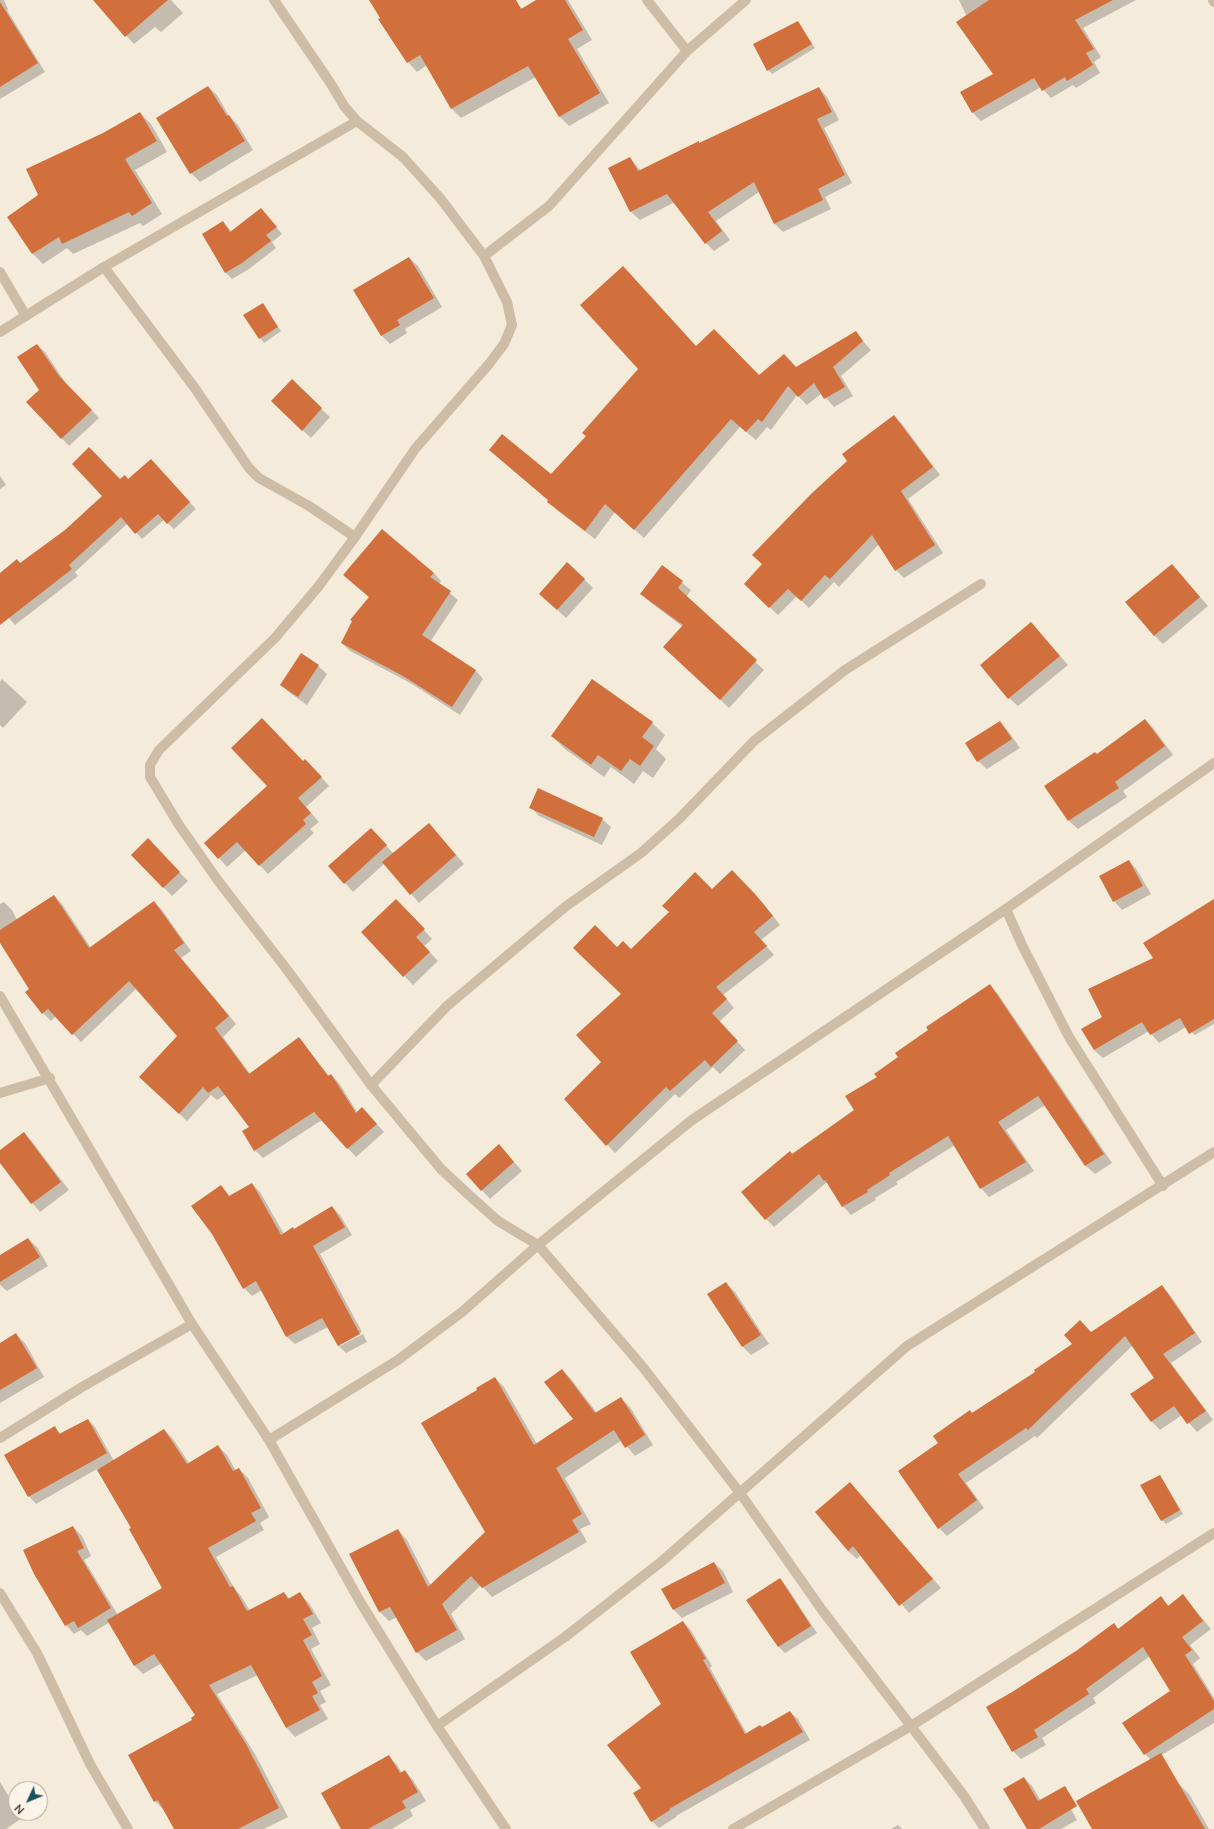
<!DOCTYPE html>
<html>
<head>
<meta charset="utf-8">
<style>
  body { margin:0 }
  #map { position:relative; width:1214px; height:1829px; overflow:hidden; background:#f4ebdb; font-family:"Nunito Sans",sans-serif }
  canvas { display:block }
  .north { position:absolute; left:8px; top:1781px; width:40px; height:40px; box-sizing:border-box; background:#fbf4e8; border:1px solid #ada59b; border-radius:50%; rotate:226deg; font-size:11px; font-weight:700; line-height:16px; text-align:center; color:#392f27 }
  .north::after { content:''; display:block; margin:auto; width:14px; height:18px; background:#19525e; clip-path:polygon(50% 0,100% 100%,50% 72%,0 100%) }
</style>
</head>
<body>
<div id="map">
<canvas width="1214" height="1829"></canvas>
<div class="north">N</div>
</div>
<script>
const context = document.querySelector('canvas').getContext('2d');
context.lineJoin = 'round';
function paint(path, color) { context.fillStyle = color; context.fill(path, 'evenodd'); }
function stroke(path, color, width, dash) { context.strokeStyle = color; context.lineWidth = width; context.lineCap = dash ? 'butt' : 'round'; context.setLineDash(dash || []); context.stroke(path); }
paint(new Path2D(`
  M 0,0 L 4,0 L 8,9 L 7,10 L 45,72 L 0,99 Z
  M 94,0 L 171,0 L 183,13 L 161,32 L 155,27 L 134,44 Z
  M 370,0 L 505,0 L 518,5 L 523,9 L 538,0 L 568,0 L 592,40 L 577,49 L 609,103 L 569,126 L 559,116 L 536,77 L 461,118 L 452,109 L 427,65 L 417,72 L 408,62 Z
  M 959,0 L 1136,0 L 1083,28 L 1101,57 L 1094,62 L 1100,73 L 1076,88 L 1073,85 L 1051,98 L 1041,87 L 981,121 L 973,113 L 961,93 L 995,74 Z
  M 798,23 L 815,48 L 772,74 L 768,70 Z
  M 208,87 L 217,95 L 229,116 L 238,125 L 253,150 L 200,182 L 191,173 Z
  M 819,88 L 827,97 L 839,120 L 824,128 L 852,183 L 825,197 L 831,209 L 783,232 L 775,224 L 759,192 L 716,221 L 730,240 L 714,251 L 706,243 L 675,202 L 640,220 L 631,212 L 610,168 L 630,158 L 641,171 Z
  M 140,113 L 151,124 L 167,152 L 135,170 L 162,214 L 143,226 L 140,223 L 73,254 L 67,248 L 43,264 L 33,254 L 8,217 L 40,195 L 103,134 Z
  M 261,209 L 282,234 L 272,242 L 276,248 L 249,269 L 232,279 L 226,273 L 203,234 L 223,222 L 232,232 Z
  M 409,258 L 418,266 L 442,307 L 405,329 L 407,333 L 390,344 L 382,336 Z
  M 262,304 L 281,331 L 264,343 L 244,316 Z
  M 855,332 L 871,350 L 841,376 L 853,396 L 834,407 L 822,393 L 807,405 L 797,395 L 771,430 L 767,427 L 756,440 L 740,427 L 644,538 L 615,512 L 595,539 L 557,510 L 549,501 L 490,450 L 551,476 L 697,347 L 760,377 L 796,368 Z
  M 37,345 L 45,352 L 67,385 L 99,418 L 69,446 L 27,402 L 40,390 Z
  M 292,381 L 330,417 L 311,438 L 281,410 Z
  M 894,416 L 902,424 L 940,475 L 908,499 L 943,553 L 904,578 L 896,570 L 879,544 L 839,587 L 834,582 L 809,608 L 797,596 L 778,615 L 745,584 L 849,462 Z
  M 157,467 L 196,509 L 174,529 L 164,520 L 142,539 L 128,523 L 75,572 L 78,576 L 15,625 L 0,608 L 0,574 L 21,564 L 65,531 L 129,480 Z
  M 0,476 L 6,485 L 0,489 Z
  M 1172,565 L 1208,606 L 1163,644 L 1154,635 Z
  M 662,566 L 691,590 L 686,597 L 764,670 L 729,708 L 673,655 L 683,627 L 650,602 L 642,594 Z
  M 434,573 L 441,581 L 439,584 L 458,600 L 430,642 L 476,671 L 483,679 L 460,715 L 412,684 L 350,651 L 342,643 L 370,598 L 344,575 Z
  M 584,579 L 593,588 L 566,618 L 549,602 Z
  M 1031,623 L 1068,665 L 1018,706 L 1009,698 Z
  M 318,666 L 327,674 L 307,705 L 290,693 L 281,685 Z
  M 2,679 L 27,702 L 3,728 L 0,725 L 0,682 Z
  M 1145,720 L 1154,729 L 1173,755 L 1123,791 L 1127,797 L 1078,829 L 1069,821 L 1046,786 L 1097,755 Z
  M 1000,722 L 1008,731 L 1020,748 L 987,769 L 978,761 Z
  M 652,723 L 665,735 L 656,749 L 666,759 L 653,778 L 643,771 L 634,784 L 611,767 L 604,777 L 565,749 L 552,736 Z
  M 303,762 L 314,769 L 329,786 L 306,807 L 319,822 L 310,829 L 314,833 L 268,874 L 246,850 L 227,867 L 219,858 L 268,786 Z
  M 531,807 L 602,819 L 611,827 L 602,845 L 539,816 Z
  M 429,824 L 464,864 L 419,903 L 385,863 L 353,892 L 345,883 L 379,838 L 394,854 Z
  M 148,840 L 188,881 L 172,896 L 132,855 Z
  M 1129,861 L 1137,870 L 1151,894 L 1122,910 L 1114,901 Z
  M 732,871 L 763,903 L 780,925 L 761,940 L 774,955 L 723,995 L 734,1008 L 719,1022 L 745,1050 L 720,1074 L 713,1067 L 679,1098 L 675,1094 L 615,1153 L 565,1099 L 602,1062 L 622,994 L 617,949 L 631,950 L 712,891 Z
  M 54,896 L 62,904 L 91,948 L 154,902 L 162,910 L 191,951 L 181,958 L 236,1024 L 223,1037 L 251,1075 L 299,1039 L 329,1076 L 331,1075 L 339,1083 L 357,1112 L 362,1108 L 384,1132 L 356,1157 L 322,1120 L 263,1158 L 255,1150 L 243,1132 L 250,1127 L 226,1094 L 217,1100 L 211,1095 L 187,1121 L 149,1085 L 179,1036 L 137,988 L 81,1042 L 56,1016 L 51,1021 L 43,1013 L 31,989 L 0,942 L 0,904 L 4,902 L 12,910 L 17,920 Z
  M 1214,900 L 1214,1024 L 1195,1035 L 1186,1027 L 1159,1043 L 1149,1031 L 1103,1058 L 1094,1050 L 1103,1017 L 1154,959 Z
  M 405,909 L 432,939 L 424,946 L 438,961 L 413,985 L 363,932 Z
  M 990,986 L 998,994 L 1112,1163 L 1095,1174 L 1086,1166 L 1045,1105 L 1006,1130 L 1034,1171 L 989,1197 L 981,1188 L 955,1145 L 896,1182 L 898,1184 L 875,1198 L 876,1200 L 851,1215 L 843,1206 L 827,1182 L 774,1227 L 766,1219 L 792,1155 L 855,1111 L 878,1077 Z
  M 24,1134 L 32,1142 L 69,1190 L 40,1212 L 32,1203 L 0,1162 L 0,1151 Z
  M 507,1154 L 522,1171 L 490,1199 L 467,1174 Z
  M 252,1184 L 260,1192 L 284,1234 L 294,1230 L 332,1207 L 340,1215 L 352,1235 L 320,1254 L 362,1332 L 340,1344 L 340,1346 L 363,1334 L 367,1342 L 346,1353 L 338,1345 L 328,1327 L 295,1344 L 287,1337 L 262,1290 L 252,1296 L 244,1288 L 221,1186 L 230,1197 Z
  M 28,1239 L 37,1247 L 48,1266 L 7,1291 L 0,1285 L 0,1256 Z
  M 726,1283 L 735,1292 L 769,1344 L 751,1355 L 743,1347 Z
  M 1162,1286 L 1170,1295 L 1202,1342 L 1171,1363 L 1213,1420 L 1197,1432 L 1182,1415 L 1160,1430 L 1152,1422 L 1155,1378 L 1133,1345 L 1037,1438 L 1035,1436 L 966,1483 L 984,1508 L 947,1536 L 939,1528 L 939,1443 L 972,1413 L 1037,1372 Z
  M 16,1335 L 25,1343 L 44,1377 L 0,1403 L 0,1344 Z
  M 562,1370 L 571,1379 L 597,1413 L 620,1398 L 630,1407 L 653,1445 L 635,1456 L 622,1440 L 565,1478 L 591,1524 L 580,1529 L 587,1542 L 492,1597 L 481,1585 L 451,1614 L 465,1639 L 426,1661 L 417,1652 L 397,1617 L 389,1621 L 380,1612 L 350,1554 L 398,1530 L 407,1540 L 431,1586 L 487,1532 L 479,1391 L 495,1378 L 504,1387 L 537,1444 L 574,1420 Z
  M 88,1420 L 95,1427 L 114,1461 L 164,1430 L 173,1439 L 189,1463 L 218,1446 L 227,1455 L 236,1471 L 239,1469 L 248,1478 L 269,1517 L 260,1523 L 264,1530 L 216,1557 L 235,1589 L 241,1596 L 250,1611 L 284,1593 L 290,1599 L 300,1594 L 309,1603 L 321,1623 L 312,1628 L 320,1644 L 311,1649 L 331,1685 L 320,1691 L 326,1702 L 320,1705 L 328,1719 L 295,1737 L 287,1728 L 258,1675 L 217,1694 L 255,1754 L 288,1817 L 264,1829 L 175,1829 L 164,1810 L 155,1801 L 197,1716 L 162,1663 L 143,1674 L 134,1665 L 110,1622 L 87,1636 L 81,1630 L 74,1634 L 66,1625 L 73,1527 L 82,1536 L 91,1556 L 84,1560 L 118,1615 L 163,1589 L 132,1528 L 97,1469 L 36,1504 L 29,1496 L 54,1427 L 61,1434 Z
  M 1159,1476 L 1163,1480 L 1183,1514 L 1166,1524 L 1162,1520 Z
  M 850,1483 L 941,1588 L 909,1613 L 861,1555 L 857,1559 L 848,1551 Z
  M 714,1563 L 723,1571 L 733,1592 L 682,1618 L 674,1610 L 663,1589 Z
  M 780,1579 L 786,1586 L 817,1633 L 785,1653 L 779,1647 Z
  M 1183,1595 L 1211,1629 L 1190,1645 L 1200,1658 L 1193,1664 L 1214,1698 L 1214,1723 L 1152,1761 L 1144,1753 L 1171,1691 L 1150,1656 L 1093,1698 L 1096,1703 L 1042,1738 L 1046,1745 L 1021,1759 L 1013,1751 L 1012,1693 L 1076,1652 L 1114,1624 L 1119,1629 L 1161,1598 L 1169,1606 Z
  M 683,1622 L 690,1629 L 712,1666 L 710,1668 L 747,1734 L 762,1728 L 790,1712 L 798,1719 L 810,1740 L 676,1816 L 676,1817 L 659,1828 L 652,1821 L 642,1789 Z
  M 389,1757 L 397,1765 L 402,1773 L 405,1771 L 413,1780 L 426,1801 L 410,1810 L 413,1816 L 392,1829 L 342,1829 Z
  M 1024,1778 L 1032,1786 L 1041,1801 L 1066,1800 L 1077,1820 L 1061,1829 L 1028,1829 Z
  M 0,1782 L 16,1808 L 16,1813 L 19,1813 L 22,1818 L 6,1829 L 0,1829 Z
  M 1177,1782 L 1189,1794 L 1209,1829 L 1093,1829 Z
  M 898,1825 L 902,1829 L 891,1829 Z`), '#0003');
paint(new Path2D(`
  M 93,0 L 168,0 L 125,37 Z
  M 369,0 L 516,0 L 521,9 L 536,0 L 565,0 L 583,30 L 568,39 L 600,93 L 559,117 L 528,66 L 451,109 L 420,55 L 407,63 L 378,19 L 380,18 Z
  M 989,0 L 1113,0 L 1075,20 L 1094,49 L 1086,53 L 1093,65 L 1067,81 L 1065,77 L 1042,91 L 1034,78 L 972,113 L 960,92 L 993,74 L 956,22 Z
  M 0,2 L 38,63 L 0,87 Z
  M 798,21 L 812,44 L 767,71 L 753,44 Z
  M 208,86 L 227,116 L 229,115 L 245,141 L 190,174 L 156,118 Z
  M 819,87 L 832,112 L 817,119 L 845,175 L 818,189 L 823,200 L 774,224 L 754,182 L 708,212 L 722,231 L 705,244 L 667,194 L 630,212 L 608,168 L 630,157 L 638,171 L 699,141 L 699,143 Z
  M 140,112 L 157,141 L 125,159 L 152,203 L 132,216 L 129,212 L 62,244 L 59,237 L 32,254 L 7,217 L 38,195 L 26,169 L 103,133 Z
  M 261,208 L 277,227 L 266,235 L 271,241 L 242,263 L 225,273 L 202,234 L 223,221 L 230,232 Z
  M 409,257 L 434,298 L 397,320 L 400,325 L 381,336 L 353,290 Z
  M 623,266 L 696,346 L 714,329 L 759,375 L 784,354 L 796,367 L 856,331 L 863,341 L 833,367 L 845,387 L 824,399 L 814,383 L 798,397 L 788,386 L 762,422 L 758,419 L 746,432 L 731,419 L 634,530 L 605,504 L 585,531 L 547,502 L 548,500 L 489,450 L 502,434 L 551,474 L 586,436 L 582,433 L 638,369 L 580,305 Z
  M 263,303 L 278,327 L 259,339 L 243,315 Z
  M 37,344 L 59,376 L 92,410 L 61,439 L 26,402 L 39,390 L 17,357 Z
  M 292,379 L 322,408 L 302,431 L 271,401 Z
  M 894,415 L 933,467 L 901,491 L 935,545 L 895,571 L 872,535 L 830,579 L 825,575 L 801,601 L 788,589 L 769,608 L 744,584 L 762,564 L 752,555 L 811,494 L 847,461 L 842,454 Z
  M 89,447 L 120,479 L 125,475 L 128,479 L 151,459 L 190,502 L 167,524 L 158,514 L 135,534 L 121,517 L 69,565 L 72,569 L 0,625 L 0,573 L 17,559 L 20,563 L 65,530 L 102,496 L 72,464 Z
  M 382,529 L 434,573 L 430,577 L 451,591 L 422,635 L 476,670 L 452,707 L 403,676 L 341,643 L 352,621 L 350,620 L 369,597 L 343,575 Z
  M 567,562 L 585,579 L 557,610 L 539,594 Z
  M 1172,564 L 1200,597 L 1154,636 L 1125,602 Z
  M 662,565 L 683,581 L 678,588 L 757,660 L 720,700 L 663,647 L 683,625 L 640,594 Z
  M 1031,622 L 1060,656 L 1008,699 L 980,665 Z
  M 301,653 L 319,665 L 298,697 L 280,685 Z
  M 592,679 L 653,722 L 642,737 L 654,746 L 640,766 L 630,759 L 621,771 L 598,755 L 591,765 L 551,736 Z
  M 262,718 L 303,761 L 305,759 L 322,777 L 298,798 L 311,813 L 303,820 L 306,824 L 259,866 L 237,842 L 218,859 L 204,843 L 267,786 L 231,748 Z
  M 1145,719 L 1165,746 L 1115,782 L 1119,788 L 1068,821 L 1044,786 L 1095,752 L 1097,754 Z
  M 1000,721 L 1012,739 L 977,762 L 965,743 Z
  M 538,788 L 603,818 L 594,837 L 529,808 Z
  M 429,823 L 456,855 L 410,895 L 382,862 Z
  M 371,828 L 387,845 L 344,884 L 328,866 Z
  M 148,838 L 180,872 L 163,888 L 131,855 Z
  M 1129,860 L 1143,886 L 1113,902 L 1099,876 Z
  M 732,870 L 755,894 L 773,916 L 754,932 L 767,946 L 716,987 L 727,999 L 712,1013 L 738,1041 L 711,1067 L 705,1060 L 670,1091 L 666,1087 L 606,1146 L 564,1099 L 601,1062 L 576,1035 L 621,994 L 573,948 L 595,925 L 617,947 L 623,941 L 631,949 L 669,912 L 662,906 L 695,872 L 712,889 Z
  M 54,895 L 89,948 L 154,901 L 184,943 L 174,950 L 229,1016 L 215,1028 L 249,1074 L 299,1037 L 328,1076 L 331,1074 L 356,1113 L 362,1107 L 377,1124 L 347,1149 L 314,1112 L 254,1151 L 242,1131 L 249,1127 L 218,1086 L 208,1093 L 203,1087 L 179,1114 L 139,1077 L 177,1036 L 129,981 L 72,1035 L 48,1009 L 42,1014 L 25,992 L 29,989 L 0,943 L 0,930 Z
  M 396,899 L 425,929 L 416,937 L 430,952 L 403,977 L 361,932 Z
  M 1214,899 L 1214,1019 L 1189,1034 L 1180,1018 L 1150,1035 L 1142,1022 L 1094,1050 L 1081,1029 L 1102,1017 L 1088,989 L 1153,958 L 1143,943 Z
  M 990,984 L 1104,1154 L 1085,1166 L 1038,1096 L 998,1122 L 1026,1162 L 980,1189 L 948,1136 L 889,1173 L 890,1175 L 867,1190 L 868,1192 L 842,1207 L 825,1180 L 824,1181 L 819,1174 L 765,1220 L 741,1192 L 790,1151 L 792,1154 L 854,1110 L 845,1096 L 877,1077 L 874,1074 L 898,1057 L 895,1053 L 928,1030 L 926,1027 Z
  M 24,1132 L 61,1182 L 31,1204 L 0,1163 L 0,1150 Z
  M 499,1144 L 514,1162 L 481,1191 L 466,1174 Z
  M 252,1183 L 281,1235 L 293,1227 L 294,1229 L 332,1206 L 345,1227 L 313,1246 L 360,1334 L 338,1346 L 322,1318 L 286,1337 L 256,1281 L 243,1289 L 212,1234 L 191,1206 L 221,1185 L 229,1196 Z
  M 28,1238 L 40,1257 L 0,1282 L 0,1255 Z
  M 726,1282 L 761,1335 L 742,1347 L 707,1294 Z
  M 1162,1285 L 1195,1333 L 1163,1354 L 1206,1411 L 1187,1424 L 1174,1406 L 1151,1422 L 1130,1394 L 1154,1378 L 1125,1336 L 1028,1430 L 1026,1428 L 958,1474 L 977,1500 L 938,1529 L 898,1471 L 938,1443 L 933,1436 L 970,1410 L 972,1413 L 1035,1372 L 1034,1370 L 1072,1344 L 1064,1335 L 1080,1320 L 1091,1332 Z
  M 16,1333 L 37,1368 L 0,1390 L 0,1343 Z
  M 562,1369 L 595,1413 L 621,1397 L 645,1435 L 625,1448 L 614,1430 L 556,1468 L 582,1514 L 572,1520 L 579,1532 L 482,1588 L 471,1576 L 442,1604 L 457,1630 L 416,1653 L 390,1607 L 379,1612 L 349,1554 L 398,1529 L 428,1587 L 485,1532 L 421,1423 L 477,1390 L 476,1388 L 495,1377 L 534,1445 L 573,1419 L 544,1382 Z
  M 88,1419 L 107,1453 L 28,1497 L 4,1455 L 55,1426 L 59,1434 Z
  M 164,1429 L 187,1464 L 218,1445 L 233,1471 L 239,1468 L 261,1508 L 251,1513 L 256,1521 L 208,1548 L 230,1587 L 233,1586 L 247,1611 L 284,1592 L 288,1599 L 300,1592 L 313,1614 L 303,1619 L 312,1635 L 303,1640 L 322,1676 L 312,1682 L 318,1693 L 312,1696 L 320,1710 L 286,1728 L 251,1665 L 209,1685 L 246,1744 L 279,1808 L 238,1829 L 174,1829 L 158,1800 L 154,1802 L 128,1755 L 192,1720 L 191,1718 L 195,1715 L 154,1654 L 134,1666 L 107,1620 L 162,1588 L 129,1529 L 131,1528 L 97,1470 Z
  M 1160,1475 L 1180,1510 L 1161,1521 L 1140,1485 Z
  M 850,1482 L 933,1579 L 899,1606 L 853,1546 L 848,1551 L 815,1512 Z
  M 73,1526 L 84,1548 L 77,1551 L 111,1608 L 78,1628 L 74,1621 L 65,1626 L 34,1574 L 23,1550 Z
  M 714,1562 L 725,1583 L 673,1610 L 661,1589 Z
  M 780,1578 L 811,1626 L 778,1647 L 746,1600 Z
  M 1183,1594 L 1203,1621 L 1182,1637 L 1192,1650 L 1185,1655 L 1214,1701 L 1214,1709 L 1144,1755 L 1122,1723 L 1170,1691 L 1143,1647 L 1086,1689 L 1089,1694 L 1034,1730 L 1038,1737 L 1012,1752 L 986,1707 L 1012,1692 L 1076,1651 L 1114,1623 L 1118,1629 L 1161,1596 L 1168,1606 Z
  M 683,1621 L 706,1659 L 703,1660 L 745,1734 L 760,1725 L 762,1727 L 790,1711 L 803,1732 L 669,1809 L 670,1810 L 651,1822 L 633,1793 L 641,1788 L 607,1745 L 661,1704 L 630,1652 Z
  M 1161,1753 L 1205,1829 L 1092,1829 L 1076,1801 Z
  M 389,1755 L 400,1773 L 405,1770 L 418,1792 L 402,1801 L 406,1808 L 368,1829 L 341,1829 L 321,1793 Z
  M 1024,1777 L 1038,1801 L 1065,1786 L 1077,1806 L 1039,1829 L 1027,1829 L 1003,1789 Z`), '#d1703c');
stroke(new Path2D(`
  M 274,0 L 331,84 L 344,106 L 357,121 L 403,157 L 440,198 L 484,256 L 507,302 L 512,325 L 504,344 L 489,364 L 415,449 L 355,537 L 318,587 L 275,638 L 159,750 L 150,765 L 150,777 L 179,825 L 219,882 L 288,971 L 371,1085 L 441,1169 L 469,1195 L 498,1221 L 538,1245 L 642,1366 L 740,1493 L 822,1610 L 911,1726 L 964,1796 L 985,1829
  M 647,0 L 687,51
  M 1213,0 L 1214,2
  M 484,256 L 549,206 L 687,51 L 746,0
  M 104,267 L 194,387 L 249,468 L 259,478 L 309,506 L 355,537
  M 0,272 L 26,316
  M 0,332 L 104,267 L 357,121
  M 1006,909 L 1022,945 L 1069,1037 L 1163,1186
  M 0,996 L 192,1324 L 269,1440 L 362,1605 L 437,1726 L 506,1829
  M 371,1085 L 447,1006 L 565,907 L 641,853 L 679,819 L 754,741 L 845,670 L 981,584
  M 0,1093 L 50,1078
  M 0,1438 L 82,1387 L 192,1324
  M 269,1440 L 398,1360 L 462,1312 L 538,1245 L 692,1120 L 1006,909 L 1214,763
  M 0,1593 L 37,1653 L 90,1764 L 128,1829
  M 437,1726 L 565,1637 L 661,1562 L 907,1346 L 1214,1152
  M 733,1829 L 911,1726 L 1214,1533`), '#cdbca6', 10);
</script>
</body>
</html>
